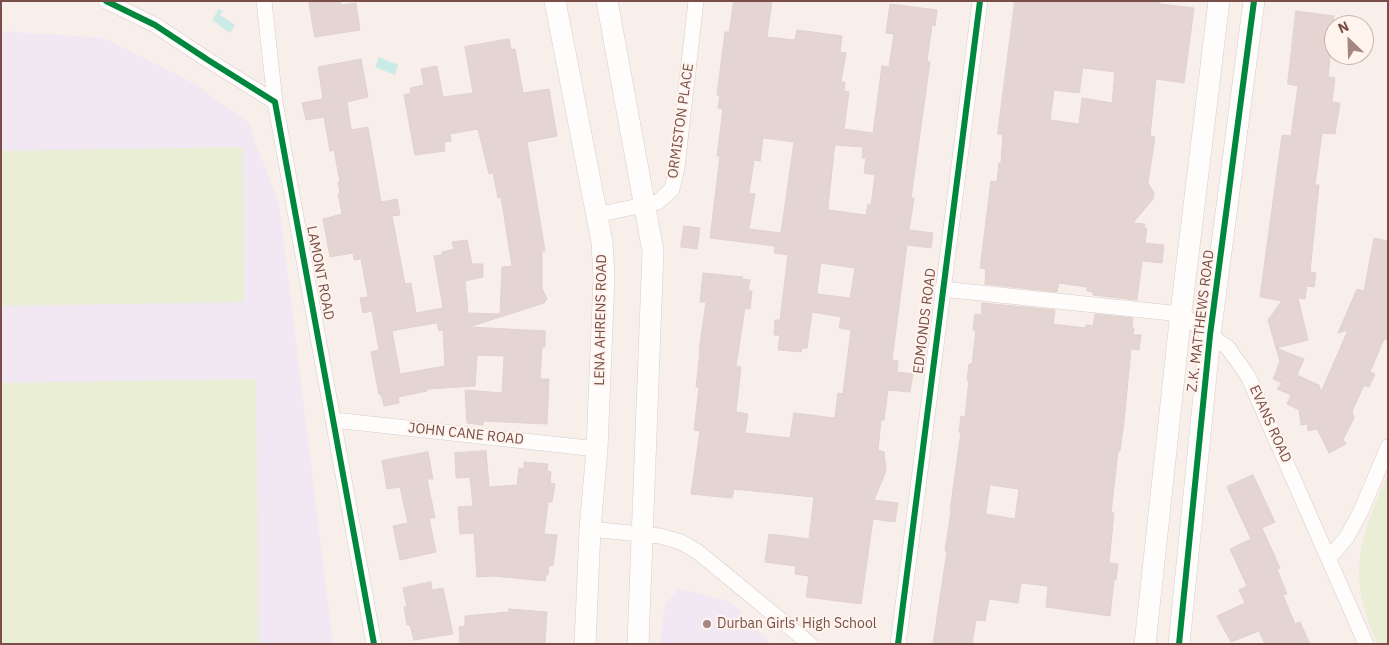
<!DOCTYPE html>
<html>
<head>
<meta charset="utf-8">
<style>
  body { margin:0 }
  #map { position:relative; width:1389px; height:645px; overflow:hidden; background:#f8efeb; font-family:"IBM Plex Sans",sans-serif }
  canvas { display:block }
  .frame { position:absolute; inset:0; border:2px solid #794e48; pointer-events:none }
  .north { position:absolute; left:1324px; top:15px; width:50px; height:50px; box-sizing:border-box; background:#fff4ed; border:1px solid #c9b2ab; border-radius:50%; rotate:336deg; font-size:14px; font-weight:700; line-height:20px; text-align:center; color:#794e48 }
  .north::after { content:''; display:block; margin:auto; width:18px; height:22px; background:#a58681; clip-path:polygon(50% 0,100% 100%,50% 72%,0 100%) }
</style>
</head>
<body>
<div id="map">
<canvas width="1389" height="645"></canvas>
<div class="frame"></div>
<div class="north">N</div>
</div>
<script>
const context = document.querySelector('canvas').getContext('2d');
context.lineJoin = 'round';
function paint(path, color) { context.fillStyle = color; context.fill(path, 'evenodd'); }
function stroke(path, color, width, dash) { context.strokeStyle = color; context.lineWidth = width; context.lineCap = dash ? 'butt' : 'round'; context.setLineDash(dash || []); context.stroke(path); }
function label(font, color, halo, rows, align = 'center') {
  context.font = font + ' "IBM Plex Sans",sans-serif'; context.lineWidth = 4; context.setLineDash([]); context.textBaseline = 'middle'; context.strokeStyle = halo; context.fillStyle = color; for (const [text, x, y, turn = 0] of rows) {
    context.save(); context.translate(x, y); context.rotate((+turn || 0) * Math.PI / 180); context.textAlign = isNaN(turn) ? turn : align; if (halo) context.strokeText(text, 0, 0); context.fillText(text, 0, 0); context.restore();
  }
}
paint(new Path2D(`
  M 1,31 L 104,38 L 193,83 L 250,123 L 256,145 L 279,203 L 333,644 L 1,644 Z
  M 679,588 L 731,602 L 771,644 L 660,644 L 665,605 Z`), '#f1e8f3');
paint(new Path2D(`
  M 243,147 L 244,302 L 1,306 L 1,151 Z
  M 256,379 L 259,644 L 1,644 L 1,383 Z
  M 1388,473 L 1388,644 L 1378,644 C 1345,573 1360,540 1388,473 Z`), '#e9eed4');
paint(new Path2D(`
  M 219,9 L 223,11 L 220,15 L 235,25 L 230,33 L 212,20 Z
  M 379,57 L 398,65 L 395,75 L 375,67 Z`), '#cbebe7');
const building = new Path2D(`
  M 309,1 L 340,1 L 341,5 L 356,3 L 360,30 L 315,37 Z
  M 734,1 L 772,1 L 767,37 L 795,40 L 797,30 L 842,36 L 840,52 L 846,53 L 841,82 L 845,82 L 844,91 L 849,92 L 844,129 L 873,133 L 882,66 L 889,67 L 894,34 L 886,33 L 890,4 L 937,10 L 935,26 L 932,25 L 927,61 L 930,62 L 911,198 L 914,198 L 909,230 L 933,233 L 931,248 L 907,245 L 892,360 L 898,361 L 897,372 L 913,374 L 910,392 L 888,390 L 884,420 L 881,420 L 878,450 L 884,452 L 886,471 L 874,500 L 898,503 L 895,522 L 873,519 L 861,604 L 806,597 L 809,576 L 795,574 L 796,566 L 765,562 L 769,534 L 809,539 L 814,497 L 734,489 L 732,498 L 691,494 L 700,431 L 694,430 L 699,387 L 696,387 L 700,351 L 699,351 L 706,302 L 700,302 L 703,273 L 743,277 L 742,279 L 750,280 L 748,291 L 752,291 L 750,309 L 745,308 L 736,366 L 741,367 L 736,412 L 748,414 L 745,433 L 790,438 L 794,413 L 835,418 L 838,393 L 843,394 L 851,330 L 839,328 L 841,317 L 812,312 L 807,348 L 802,348 L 801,352 L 778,350 L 780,335 L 774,335 L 775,320 L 780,320 L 788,255 L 774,253 L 775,246 L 710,238 L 720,156 L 717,156 L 723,109 L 718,108 L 720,95 L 717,95 L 725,32 L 729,32 ZM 763,138 L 794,142 L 781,233 L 749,229 L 755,194 L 749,193 L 754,160 L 760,161 ZM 835,145 L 863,147 L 862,158 L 866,158 L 864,173 L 875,175 L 871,205 L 868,204 L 866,215 L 828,210 ZM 821,263 L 855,268 L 850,298 L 817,294 Z
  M 1015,1 L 1160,1 L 1160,4 L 1194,8 L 1184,83 L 1156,79 L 1150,136 L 1155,137 L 1148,183 L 1154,193 L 1153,199 L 1133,223 L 1145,224 L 1144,228 L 1147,228 L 1145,243 L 1164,245 L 1162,263 L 1142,261 L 1137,300 L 1093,295 L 1093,292 L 1087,291 L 1087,287 L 1059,283 L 1057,292 L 985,284 L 986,269 L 980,268 L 991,181 L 997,182 L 999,163 L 1001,163 L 1003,134 L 998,134 ZM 1083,68 L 1115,72 L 1112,103 L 1082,98 L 1079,124 L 1050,120 L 1054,90 L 1079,93 Z
  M 1296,11 L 1334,16 L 1334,48 L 1331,48 L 1328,77 L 1335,78 L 1332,102 L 1340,103 L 1335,134 L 1322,133 L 1315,185 L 1319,185 L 1310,272 L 1316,273 L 1314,287 L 1307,286 L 1305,299 L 1298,298 L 1308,340 L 1276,348 L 1304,359 L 1297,375 L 1319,385 L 1321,392 L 1348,330 L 1338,333 L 1357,289 L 1364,291 L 1374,238 L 1388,241 L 1388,341 L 1384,339 L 1370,372 L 1375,374 L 1369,387 L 1364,385 L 1352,411 L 1354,418 L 1343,440 L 1346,444 L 1329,453 L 1317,429 L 1308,431 L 1307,424 L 1301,425 L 1299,410 L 1287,404 L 1291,395 L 1277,389 L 1282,383 L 1273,379 L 1280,362 L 1268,320 L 1282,301 L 1260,297 L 1282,135 L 1291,136 L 1298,86 L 1288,84 Z
  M 509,39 L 511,50 L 515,49 L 523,93 L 549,89 L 557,136 L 527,142 L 545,251 L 542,251 L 542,288 L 547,299 L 544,303 L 469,327 L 545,331 L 545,347 L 542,347 L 540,379 L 549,379 L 547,424 L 483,421 L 483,425 L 467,423 L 465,390 L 502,393 L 504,356 L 477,355 L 475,386 L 427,389 L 427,391 L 398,397 L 399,403 L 384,406 L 381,394 L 379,395 L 371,352 L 379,350 L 372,311 L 363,313 L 360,298 L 368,297 L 361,259 L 354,260 L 353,253 L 330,257 L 323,219 L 342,214 L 338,194 L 340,193 L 338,182 L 340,182 L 334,150 L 330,151 L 324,117 L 306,120 L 302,103 L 323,99 L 318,67 L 361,59 L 368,97 L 347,102 L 351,130 L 368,127 L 381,202 L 397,199 L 400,215 L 392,216 L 405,284 L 411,283 L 416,313 L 443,308 L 434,256 L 442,255 L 442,252 L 454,249 L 452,242 L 467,240 L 472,264 L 483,264 L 483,277 L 465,281 L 468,313 L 500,314 L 502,267 L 512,266 L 501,197 L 498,198 L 493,173 L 489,174 L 478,129 L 450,134 L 451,141 L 444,142 L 445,151 L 415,155 L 404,95 L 411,93 L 410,88 L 424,85 L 421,69 L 437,66 L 443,97 L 473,93 L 465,47 ZM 437,323 L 439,331 L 443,330 L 445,366 L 400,374 L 392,331 Z
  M 684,226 L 700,228 L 697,249 L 681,247 Z
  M 982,303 L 1055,310 L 1053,324 L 1085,328 L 1086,325 L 1093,326 L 1095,314 L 1133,318 L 1132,328 L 1134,328 L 1133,335 L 1141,335 L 1139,350 L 1131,349 L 1124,422 L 1120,451 L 1118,451 L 1111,513 L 1114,513 L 1109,563 L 1118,564 L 1116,580 L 1114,580 L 1110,616 L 1046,607 L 1048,586 L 1021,583 L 1018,603 L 989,599 L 985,621 L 976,620 L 972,644 L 933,644 L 947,551 L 945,551 L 951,511 L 950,511 L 961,432 L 959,432 L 961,416 L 965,417 L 969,380 L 967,380 L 969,364 L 972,364 L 976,330 L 973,330 L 975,314 L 981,315 ZM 990,485 L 1019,489 L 1015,519 L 986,514 Z
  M 486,451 L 489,487 L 517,485 L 519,468 L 524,469 L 524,462 L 548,464 L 547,471 L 551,472 L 550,483 L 555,484 L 552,502 L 548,502 L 544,534 L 557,535 L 553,566 L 549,565 L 548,575 L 546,575 L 545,581 L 494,576 L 477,577 L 474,533 L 460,534 L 458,507 L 473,506 L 470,477 L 456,478 L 455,453 Z
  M 428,452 L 433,479 L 427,479 L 435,518 L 429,518 L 436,552 L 400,560 L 393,526 L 408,523 L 400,487 L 387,489 L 382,461 Z
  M 1253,475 L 1275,522 L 1262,528 L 1280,568 L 1277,569 L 1287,594 L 1283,595 L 1295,624 L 1300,622 L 1310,644 L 1265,644 L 1259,631 L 1231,642 L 1217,616 L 1245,603 L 1239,590 L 1247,586 L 1230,549 L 1251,539 L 1227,487 Z
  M 431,582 L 432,590 L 443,588 L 453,634 L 414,640 L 410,625 L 407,625 L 404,607 L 407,607 L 403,588 Z
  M 509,609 L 547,612 L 545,644 L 460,644 L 459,627 L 465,626 L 465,616 L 509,612 Z`);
paint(building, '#e5d5d2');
stroke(building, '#e1d1cd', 1);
const street = new Path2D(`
  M 106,1 L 155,25 L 208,60 L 275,102 L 374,644
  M 264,1 L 275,102
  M 596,215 L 658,202 L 672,189 L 677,167 L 696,1
  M 942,289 L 1181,314 L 1228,348 L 1248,376 L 1366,644
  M 334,420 L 597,449
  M 590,529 L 660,536 L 681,542 L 698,552 L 810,644
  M 1329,558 L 1347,537 L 1361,511 L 1388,447
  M 898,644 L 980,1`);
const secondary = new Path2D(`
  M 555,1 L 602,242 L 604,277 L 597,449 L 590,529 L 585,644
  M 607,1 L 653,251 L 638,644
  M 1145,644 L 1181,312 L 1219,1
  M 1179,644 L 1210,335 L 1254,1`);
stroke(street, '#d7cbc8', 16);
stroke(secondary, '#d9ccc9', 22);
stroke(street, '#fefdfc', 15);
stroke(secondary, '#fefdfc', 21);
stroke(new Path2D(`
  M 106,1 L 155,25 L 208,60 L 275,102 L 374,644
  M 898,644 L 980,1
  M 1179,644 L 1210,335 L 1254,1`), '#00873e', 6);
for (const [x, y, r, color] of [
  [707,624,5,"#a58681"]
]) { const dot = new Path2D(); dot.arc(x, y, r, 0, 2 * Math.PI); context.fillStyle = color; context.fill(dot); stroke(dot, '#fff4ed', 2); }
label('14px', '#794e48', '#fff4ed', [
  ["ORMISTON PLACE",681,121,-82],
  ["LAMONT ROAD",320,273,79],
  ["LENA AHRENS ROAD",601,320,-89],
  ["EDMONDS ROAD",925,321,-83],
  ["Z.K. MATTHEWS ROAD",1201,321,-83],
  ["EVANS ROAD",1270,424,66],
  ["JOHN CANE ROAD",466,434,6]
]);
label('14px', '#794e48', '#fff4ed', [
  ["Durban Girls' High School",717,624]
], 'left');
</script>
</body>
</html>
